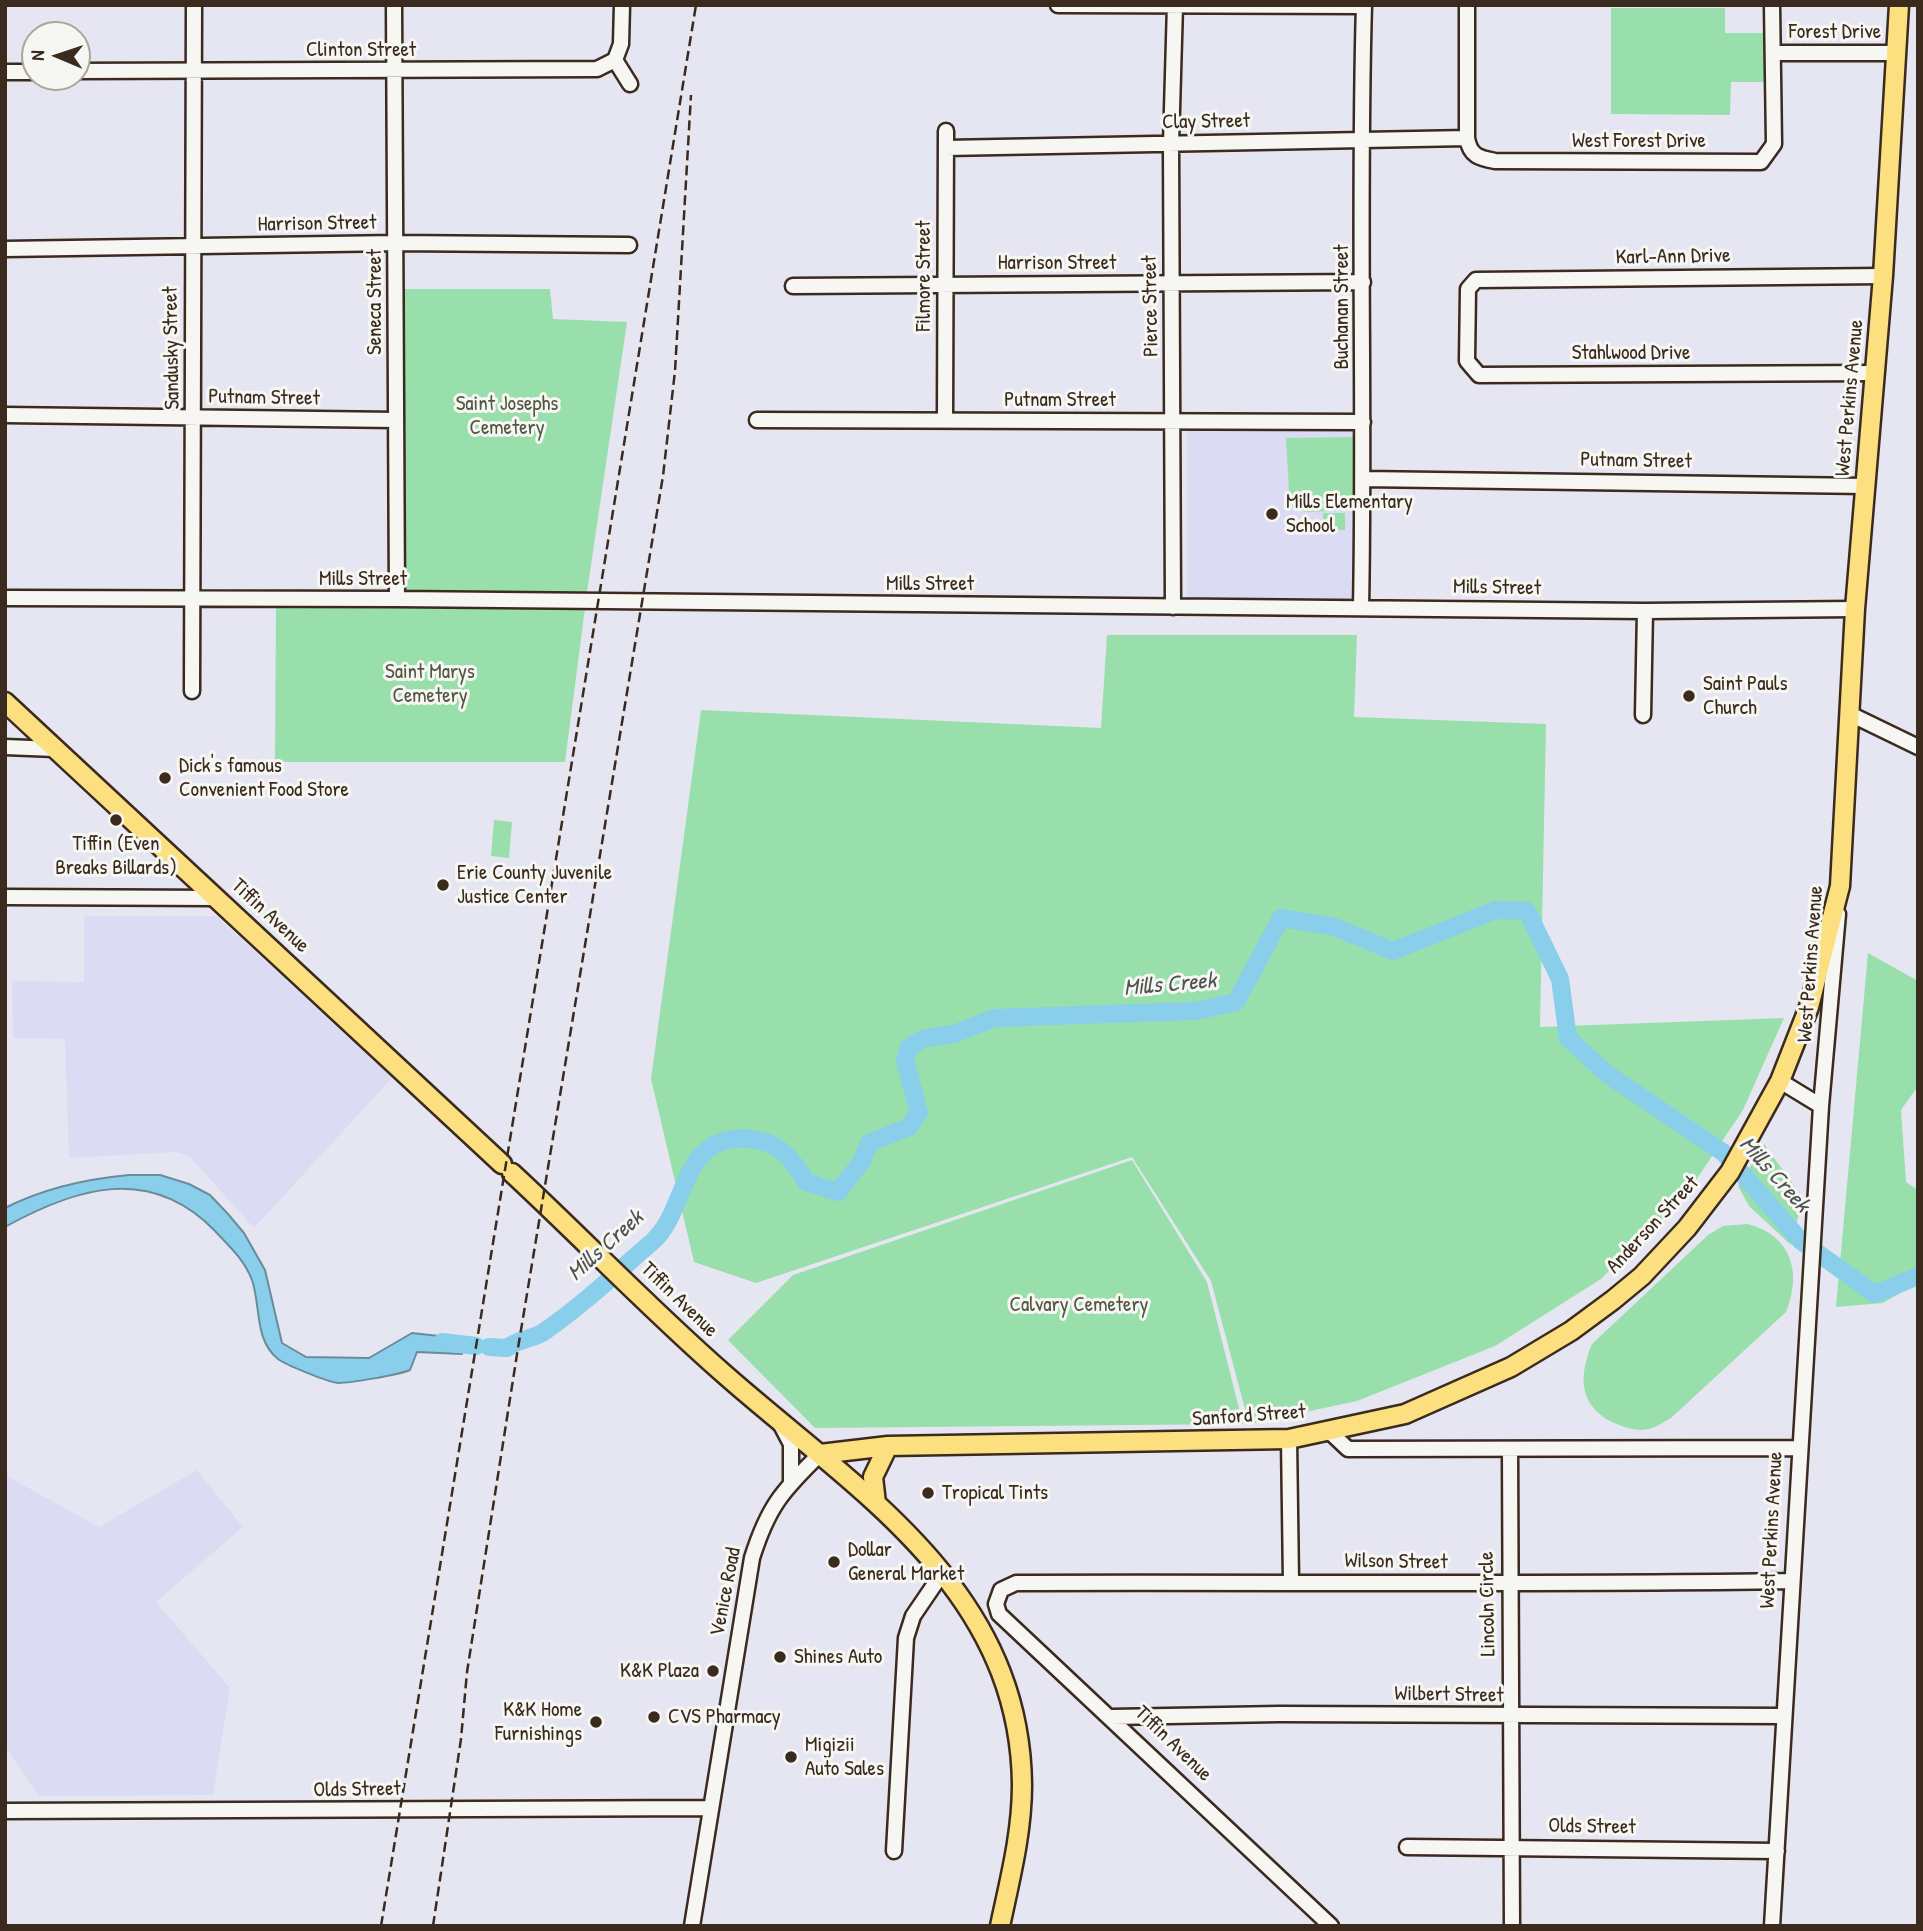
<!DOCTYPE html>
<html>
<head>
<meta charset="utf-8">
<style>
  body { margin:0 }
  #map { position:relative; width:1923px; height:1931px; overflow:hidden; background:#e6e6f3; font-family:"Patrick Hand",sans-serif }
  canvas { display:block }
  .frame { position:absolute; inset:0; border:7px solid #3b2a1e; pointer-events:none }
  .north { position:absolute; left:21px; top:21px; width:70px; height:70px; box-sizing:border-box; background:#f6f6f2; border:2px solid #aba49d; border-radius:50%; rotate:272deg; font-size:19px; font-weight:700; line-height:28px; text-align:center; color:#3b2a1e }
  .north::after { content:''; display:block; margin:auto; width:24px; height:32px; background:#3b2a1e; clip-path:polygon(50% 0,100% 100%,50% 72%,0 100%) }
</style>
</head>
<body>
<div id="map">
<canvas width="1923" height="1931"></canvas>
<div class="frame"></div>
<div class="north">N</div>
</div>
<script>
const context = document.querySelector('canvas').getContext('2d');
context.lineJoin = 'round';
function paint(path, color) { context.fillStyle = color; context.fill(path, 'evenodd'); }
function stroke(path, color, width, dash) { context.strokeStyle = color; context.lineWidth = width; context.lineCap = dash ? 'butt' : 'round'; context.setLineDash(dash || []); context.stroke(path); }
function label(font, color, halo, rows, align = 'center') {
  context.font = font + ' "Patrick Hand",sans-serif'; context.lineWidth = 6; context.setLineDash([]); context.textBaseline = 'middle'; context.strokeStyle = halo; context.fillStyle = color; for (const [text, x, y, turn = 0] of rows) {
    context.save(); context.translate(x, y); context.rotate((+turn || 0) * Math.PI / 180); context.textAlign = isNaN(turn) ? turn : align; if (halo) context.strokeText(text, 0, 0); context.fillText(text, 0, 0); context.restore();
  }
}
paint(new Path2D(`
  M 1187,429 L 1357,429 L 1357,599 L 1187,599 Z
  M 84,916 L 216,916 L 392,1078 L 254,1228 L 189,1156 L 176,1152 L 69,1158 L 65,1039 L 13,1038 L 12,981 L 84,982 Z
  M 197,1470 L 243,1527 L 156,1602 L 230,1688 L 213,1795 L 39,1796 L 5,1747 L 5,1475 L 99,1527 Z`), '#dbdbf3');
paint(new Path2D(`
  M 1611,8 L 1725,8 L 1725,33 L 1765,33 L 1765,82 L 1731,82 L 1730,115 L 1611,114 Z
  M 401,289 L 550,289 L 553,319 L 627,322 L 587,592 L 403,595 Z
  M 1354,437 L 1354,510 L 1307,512 L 1290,507 L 1286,438 Z
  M 1323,513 L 1345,513 L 1345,530 L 1323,530 Z
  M 276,607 L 585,608 L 565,762 L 275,762 Z
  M 1107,635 L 1357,635 L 1354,717 L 1546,724 L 1540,1027 L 1784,1018 L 1743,1110 L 1686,1195 L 1601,1279 L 1495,1346 L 1357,1401 L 1249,1424 L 1211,1281 L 1132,1157 L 756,1283 L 694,1262 L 651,1079 L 701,710 L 1101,728 Z
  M 494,820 L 512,822 L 509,858 L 491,856 Z
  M 1868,953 L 1918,981 L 1918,1086 L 1901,1110 L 1906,1182 L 1918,1190 L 1918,1283 L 1883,1303 L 1836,1307 Z
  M 1764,1144 L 1803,1198 L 1791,1245 L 1749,1206 L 1738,1186 Z
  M 1132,1160 L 1207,1282 L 1243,1424 L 815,1428 L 728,1340 L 793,1275 Z
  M 1747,1224 C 1792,1235 1802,1273 1786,1312 L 1671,1418 C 1665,1421 1658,1426 1652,1428 C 1642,1432 1629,1429 1619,1425 C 1580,1410 1577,1379 1592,1344 L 1708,1235 L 1723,1226 Z`), '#98dfac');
const water = new Path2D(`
  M 129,1175 L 160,1175 L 189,1184 L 210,1195 L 228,1214 L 244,1233 L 265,1270 L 282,1343 L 306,1357 L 369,1358 L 412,1333 L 466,1339 L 462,1354 L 417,1352 L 410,1370 C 398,1375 351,1383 338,1383 C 328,1382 286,1365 278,1359 C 254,1340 261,1306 252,1280 C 244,1259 229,1246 214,1230 C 150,1165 77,1187 5,1227 L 5,1208 C 44,1188 86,1179 129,1175 Z`);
paint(water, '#89ceeb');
stroke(water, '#6a8c99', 2);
stroke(new Path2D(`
  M 442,1342 L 476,1346
  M 489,1347 L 507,1348 C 519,1338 533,1340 545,1331 C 583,1305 617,1272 652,1242 C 689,1210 679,1131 751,1139 C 779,1142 792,1158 806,1182 L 838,1192 L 862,1161 L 869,1143 L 909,1127 L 919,1112 L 905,1061 L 909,1047 L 925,1038 L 954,1034 L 994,1018 L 1196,1011 L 1236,1002 L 1281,918 L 1332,926 L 1393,951 L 1496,910 L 1527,911 L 1560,979 L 1568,1038 L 1607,1074 L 1724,1153 L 1801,1241 L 1875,1294 L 1918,1276`), '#89ceeb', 18);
const minor = new Path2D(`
  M 394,5 L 397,599
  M 1058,5 L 1364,6
  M 1467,5 L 1467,138 C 1470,156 1479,158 1495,161 L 1761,162 L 1774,144 L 1772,5
  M 1774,53 L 1896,53
  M 615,60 L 621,44 L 622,5
  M 615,60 L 630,84
  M 77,71 L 597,69 L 615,60
  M 5,72 L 35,72
  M 946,148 L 1467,138
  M 5,249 L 396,243 L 629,245
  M 793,286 L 1363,282
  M 1874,373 L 1479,375 L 1467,361 L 1468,289 L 1476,280 L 1883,276
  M 5,415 L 396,420
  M 757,420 L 1363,422
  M 945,420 L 946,131
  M 1364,479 L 1866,486
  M 5,598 L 397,599 L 1645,611 L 1855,609
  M 1173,607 L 1171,144 L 1175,5
  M 1361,608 C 1365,407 1358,206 1364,5
  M 192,691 L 194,5
  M 1850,714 L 1918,747
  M 1643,715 L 1645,611
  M 5,747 L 55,749
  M 5,897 L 217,898
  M 1780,1081 L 1821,1106
  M 780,1423 L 791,1444 L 791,1483
  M 1330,1432 L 1348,1449 L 1800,1448
  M 1289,1439 L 1291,1582
  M 1510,1449 L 1512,1926
  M 1112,1717 L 1279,1714 L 1784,1716
  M 5,1811 C 240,1811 475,1810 710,1808
  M 1407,1847 L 1777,1851
  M 894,1851 L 906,1638 L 913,1616 L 943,1572
  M 692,1926 L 752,1558 C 768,1507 782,1491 820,1454
  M 1331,1926 L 999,1614 L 996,1604 L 1001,1590 L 1016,1583 C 1275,1582 1533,1585 1792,1581
  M 1772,1926 L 1821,1106 L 1838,914`);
const major = new Path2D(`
  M 5,702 L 502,1164
  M 512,1173 C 583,1239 650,1309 723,1373 C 854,1489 1020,1587 1022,1785 C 1022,1833 1010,1879 1000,1926
  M 820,1454 L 888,1446 L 1289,1439 L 1405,1414 L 1511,1367 L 1571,1331 L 1613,1300 L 1642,1276 L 1687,1228 L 1730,1172 L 1780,1081 L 1809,1007 L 1840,886 L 1855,609 L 1883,276 L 1899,5
  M 876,1503 L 873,1477 L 888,1446`);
stroke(minor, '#3b2a1e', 19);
stroke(major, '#3b2a1e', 23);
stroke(minor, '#f6f6f2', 14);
stroke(major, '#fce080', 18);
stroke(new Path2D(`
  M 381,1926 L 696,5
  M 433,1926 L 461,1739 L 467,1672 L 518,1348 L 663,476 L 675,371 L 691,95`), '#3b2a1e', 2.5, [10, 5]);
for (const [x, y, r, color] of [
  [1272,514,7,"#3b2a1e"],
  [1689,696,7,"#3b2a1e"],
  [165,778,7,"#3b2a1e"],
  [116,820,7,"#3b2a1e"],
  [443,885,7,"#3b2a1e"],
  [928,1493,7,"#3b2a1e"],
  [834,1562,7,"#3b2a1e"],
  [780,1657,7,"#3b2a1e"],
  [713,1671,7,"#3b2a1e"],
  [654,1717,7,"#3b2a1e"],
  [596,1722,7,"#3b2a1e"],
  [791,1757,7,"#3b2a1e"]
]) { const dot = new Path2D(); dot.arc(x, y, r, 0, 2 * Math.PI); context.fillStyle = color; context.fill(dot); stroke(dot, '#f6f6f2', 2.5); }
label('21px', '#3b2a1e', '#f6f6f2', [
  ["Forest Drive",1835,32],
  ["Clinton Street",361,50],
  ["Clay Street",1206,122,-1],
  ["West Forest Drive",1639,141],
  ["Harrison Street",317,224,-1],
  ["Karl-Ann Drive",1673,257,-1],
  ["Harrison Street",1057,263],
  ["Filmore Street",924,276,-90],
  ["Seneca Street",375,302,-90],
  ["Pierce Street",1151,306,-91],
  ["Buchanan Street",1342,307,-90],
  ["Sandusky Street",172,348,-91],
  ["Stahlwood Drive",1631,353],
  ["Putnam Street",264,398,1],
  ["West Perkins Avenue",1850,398,-85],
  ["Putnam Street",1060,400],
  ["Putnam Street",1636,461,1],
  ["Mills Street",363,579],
  ["Mills Street",930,584],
  ["Mills Street",1497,588,1],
  ["Tiffin Avenue",270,916,43],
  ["West Perkins Avenue",1811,964,-86],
  ["Anderson Street",1653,1225,-47],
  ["Tiffin Avenue",679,1300,44],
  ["Sanford Street",1249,1416,-4],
  ["West Perkins Avenue",1772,1530,-87],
  ["Wilson Street",1396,1562,1],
  ["Venice Road",726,1592,-79],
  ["Lincoln Circle",1488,1604,-91],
  ["Wilbert Street",1449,1695,1],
  ["Tiffin Avenue",1173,1744,44],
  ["Olds Street",357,1790,-1],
  ["Olds Street",1592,1827,1]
]);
label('21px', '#525742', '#f6f6f2', [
  ["Saint Josephs",507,404],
  ["Cemetery",507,428],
  ["Saint Marys",430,672],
  ["Cemetery",430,696],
  ["Calvary Cemetery",1079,1305]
]);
label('21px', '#3b2a1e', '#f6f6f2', [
  ["Mills Elementary",1286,502],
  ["School",1286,526],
  ["Saint Pauls",1703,684],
  ["Church",1703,708],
  ["Dick's famous",179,766],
  ["Convenient Food Store",179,790],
  ["Tiffin (Even",116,844,"center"],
  ["Breaks Billards)",116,868,"center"],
  ["Erie County Juvenile",457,873],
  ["Justice Center",457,897],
  ["Tropical Tints",942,1493],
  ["Dollar",848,1550],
  ["General Market",848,1574],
  ["Shines Auto",794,1657],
  ["K&K Plaza",699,1671,"right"],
  ["K&K Home",582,1710,"right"],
  ["Furnishings",582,1734,"right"],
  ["CVS Pharmacy",668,1717],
  ["Migizii",805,1745],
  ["Auto Sales",805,1769]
], 'left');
label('italic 23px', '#4e5351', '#f6f6f2', [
  ["Mills Creek",1170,985,-5],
  ["Mills Creek",1774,1175,48],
  ["Mills Creek",606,1246,-42]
]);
</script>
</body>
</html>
